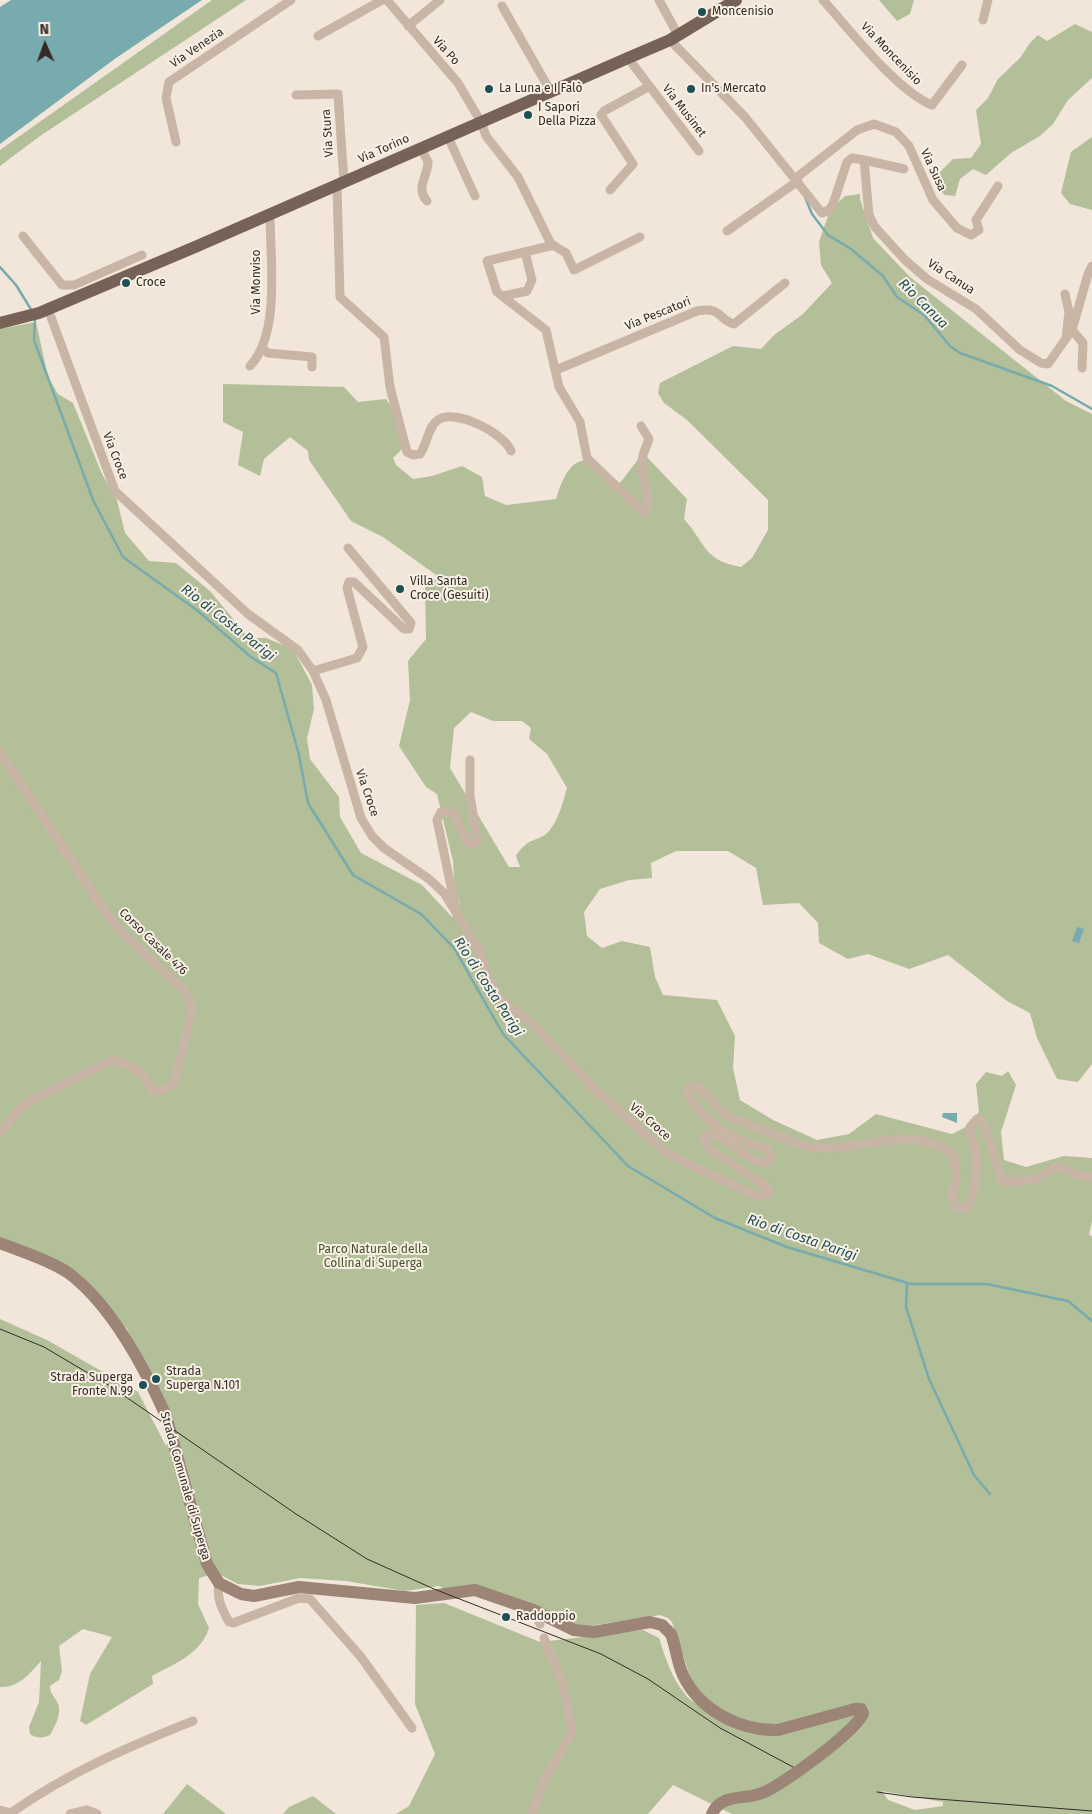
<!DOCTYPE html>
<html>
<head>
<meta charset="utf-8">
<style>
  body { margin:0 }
  #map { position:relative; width:1092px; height:1814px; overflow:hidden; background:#f1e6d9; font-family:"Fira Sans",sans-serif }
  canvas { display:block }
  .north { position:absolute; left:20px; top:20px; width:50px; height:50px; -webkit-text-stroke:4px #f9f0e5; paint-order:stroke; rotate:358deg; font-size:14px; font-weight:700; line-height:20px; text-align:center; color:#342b26 }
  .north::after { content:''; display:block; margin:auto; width:18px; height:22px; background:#342b26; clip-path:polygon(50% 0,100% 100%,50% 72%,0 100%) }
</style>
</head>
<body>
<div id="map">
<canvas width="1092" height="1814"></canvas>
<div class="north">N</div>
</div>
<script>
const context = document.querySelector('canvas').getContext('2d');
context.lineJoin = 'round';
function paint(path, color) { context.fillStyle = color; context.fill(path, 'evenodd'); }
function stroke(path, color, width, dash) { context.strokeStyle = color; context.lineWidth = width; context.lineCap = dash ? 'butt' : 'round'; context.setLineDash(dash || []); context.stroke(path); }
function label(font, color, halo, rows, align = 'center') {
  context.font = font + ' "Fira Sans",sans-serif'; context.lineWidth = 4; context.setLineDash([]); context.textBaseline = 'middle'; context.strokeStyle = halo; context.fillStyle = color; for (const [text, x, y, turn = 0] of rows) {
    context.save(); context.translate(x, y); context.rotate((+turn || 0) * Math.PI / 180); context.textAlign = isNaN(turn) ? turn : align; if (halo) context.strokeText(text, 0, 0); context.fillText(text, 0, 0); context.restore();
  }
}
paint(new Path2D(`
  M 212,0 L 246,0 L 40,136 L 0,166 L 0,150 Z
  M 879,0 L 914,0 L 910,14 L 897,21 Z
  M 1075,24 L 1092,32 L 1092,78 L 1068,100 L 1053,124 L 1040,136 L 1011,153 L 986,175 L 973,169 L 960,179 L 955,196 L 945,195 L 934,185 L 936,176 L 953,159 L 971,158 L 981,144 L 976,110 L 988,98 L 998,79 L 1020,58 L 1030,43 L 1038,35 L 1047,41 Z
  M 1092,137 L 1092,210 L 1070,204 L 1061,193 L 1071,152 Z
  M 860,194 L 860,199 L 873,238 L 910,277 L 1066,401 L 1092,414 L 1092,1064 L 1078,1082 L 1057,1079 L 1037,1038 L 1030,1013 L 1007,1001 L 948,955 L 909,969 L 868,954 L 848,959 L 819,943 L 818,923 L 799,903 L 763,905 L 756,868 L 728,851 L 676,851 L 651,863 L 652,878 L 629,880 L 600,889 L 584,912 L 587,936 L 602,948 L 622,941 L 650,947 L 655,977 L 663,995 L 717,1000 L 735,1036 L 733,1068 L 740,1100 L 773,1120 L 817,1140 L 849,1134 L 876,1114 L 952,1134 L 964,1128 L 979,1112 L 976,1084 L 986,1072 L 1002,1076 L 1008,1071 L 1016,1085 L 1001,1132 L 1004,1160 L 1026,1167 L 1064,1156 L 1092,1158 L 1092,1221 L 1089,1235 L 1092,1236 L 1092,1814 L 732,1814 L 673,1785 L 648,1814 L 396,1814 L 409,1806 L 435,1754 L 415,1704 L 416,1605 L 444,1603 L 540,1642 L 643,1630 L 659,1638 C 665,1657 672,1679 685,1694 C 688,1699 695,1703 700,1706 C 723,1724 750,1741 781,1733 L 716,1710 L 693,1685 L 672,1622 L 668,1618 L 660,1615 L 590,1626 L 579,1626 L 532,1605 L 452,1592 L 439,1586 L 405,1591 L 346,1581 L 300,1578 L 260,1586 L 238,1584 L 217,1573 L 199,1578 L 198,1604 L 209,1628 C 201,1654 174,1664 152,1676 L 153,1684 L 86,1725 L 80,1721 L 90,1674 L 112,1637 L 83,1629 L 59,1646 L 62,1671 L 59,1680 L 50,1686 C 50,1695 55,1696 58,1704 C 62,1714 55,1726 50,1735 C 43,1738 37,1739 30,1734 L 29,1727 L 39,1702 L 41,1661 C 30,1673 19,1688 0,1687 L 0,1319 L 47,1340 L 138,1392 L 166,1446 L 174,1423 L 127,1329 L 87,1287 L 0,1239 L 0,329 L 36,322 L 48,377 L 58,394 L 73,403 L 102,474 L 117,500 L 125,533 L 149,561 L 176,563 L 210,591 L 249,638 L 266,638 L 293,649 L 312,685 L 314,709 L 307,738 L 310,759 L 339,797 L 340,817 L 361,853 L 422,885 L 452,917 L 460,904 L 455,891 L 453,861 L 437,794 L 426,787 L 399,746 L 410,700 L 408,661 L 426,639 L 425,586 L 439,577 L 383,537 L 351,521 L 309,460 L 308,451 L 290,437 L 264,459 L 260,476 L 238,465 L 243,432 L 223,422 L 223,384 L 344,387 L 358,402 L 386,399 L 404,425 L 402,449 L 393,458 L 396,465 L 413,479 L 432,476 L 462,466 L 482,477 L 485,496 L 506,505 L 556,499 C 562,481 571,452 596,463 C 604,467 611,478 620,483 L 643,453 L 687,499 L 684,519 C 707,545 703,560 741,567 L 752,558 L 768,530 L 768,500 L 687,420 L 664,403 L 658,393 L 660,383 L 733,346 L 761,349 L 773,336 L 803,314 L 832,283 L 821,265 L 819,242 L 830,210 L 845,196 ZM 471,712 L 493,721 L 522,721 L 531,728 L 529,739 L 547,754 L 567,788 C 563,802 559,819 549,831 C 540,842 528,836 516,856 L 520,867 L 509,867 L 450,768 L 454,728 ZM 882,1791 L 943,1802 L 943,1806 L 915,1810 L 888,1800 Z
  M 187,1784 L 226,1814 L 163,1814 Z
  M 313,1796 L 336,1814 L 283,1814 L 289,1807 Z`), '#b2bf99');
paint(new Path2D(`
  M 11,0 L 202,0 L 116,58 L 0,144 L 0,7 Z
  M 1077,927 L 1084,929 L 1079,943 L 1072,941 Z
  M 943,1113 L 957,1113 L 957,1123 L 942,1117 Z`), '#78abad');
stroke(new Path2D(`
  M 805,197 L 812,214 L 828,235 L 851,249 L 883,276 L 897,297 L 924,315 L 950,346 L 960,353 L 1052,386 L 1092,409
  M 0,267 L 16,285 L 32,311
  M 35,318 L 34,340 L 68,432 L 93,500 L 123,557 L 198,611 L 251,657 L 276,673 L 299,755 L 308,803 L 353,875 L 421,914 L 454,948 L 503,1034 L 628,1166 L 715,1218 L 787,1247 L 911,1284 L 987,1284 L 1068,1301 L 1092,1321
  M 907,1283 L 906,1307 L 929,1379 L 974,1475 L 990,1494`), '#78abad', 2.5);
stroke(new Path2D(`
  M 387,0 L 458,83 L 481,122 L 486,136 L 518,177 L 551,244 L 566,253 L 574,270 L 640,237
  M 659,0 L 678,35
  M 823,0 C 850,30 897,91 932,105 L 962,65
  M 502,6 L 551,92
  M 983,20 L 988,0
  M 408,26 L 440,0
  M 318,36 L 382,0
  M 670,40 L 745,117 L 822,213 L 829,210 L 833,204 L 847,162 L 852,158 L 864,160 L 869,215 L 875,227 L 905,260 L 927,279 L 976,309 L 1020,350 L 1041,363 L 1048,364 L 1072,330 L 1088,274 L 1092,266
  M 628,58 L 699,151
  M 296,95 L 338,94 L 344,182
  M 448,137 L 475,196
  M 176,142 L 166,98 L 169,82 L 291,0
  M 421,148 L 428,162 C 428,176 415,188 427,201
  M 864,160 L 904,169
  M 796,178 L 857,130 L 874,124 L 896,132 L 909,146 L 933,200 L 957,228 L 971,235 L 979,230 L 976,220 L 998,186
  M 337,185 L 340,297 L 384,337 L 390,387 L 407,452 L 413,455 L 420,454 C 427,445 428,426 438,420 C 455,408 504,433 511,451
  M 610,190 L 633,164 L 601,115 L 604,111 L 648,87
  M 727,231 L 798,181
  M 23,236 L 62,285 L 74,285 L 142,255
  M 554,245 L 487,261 L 497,292 L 546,330 L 559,387 L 580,422 L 587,458 L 645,514 C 652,493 641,483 642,462 C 642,454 647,446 649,439 L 641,426
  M 1065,294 L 1069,312 L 1066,338
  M 503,296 L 527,291 L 532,280 L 525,252
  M 48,309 L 115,491 L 248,614 L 298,650 L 313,671 L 326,700 L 361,818 L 372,836 L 384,848 L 429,879 L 444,893 L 478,948 L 489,980 L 501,1000 L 535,1026 L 595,1090 L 668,1154 L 756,1196 L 768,1194 L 769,1191 L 764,1185 L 709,1149 L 704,1141 L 705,1135 C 722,1130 736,1151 750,1158 C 755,1160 760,1162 765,1163 L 772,1158 L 767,1148 C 736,1143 701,1121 687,1092 L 689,1087 L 699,1087 C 707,1095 716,1107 725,1114 C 734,1120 800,1145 811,1147 C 854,1153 920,1122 954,1156 L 956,1179 L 952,1194 L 955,1207 L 966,1209 C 975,1197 978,1169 976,1155 C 974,1145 970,1137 970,1127 L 977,1119 L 981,1120 L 984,1124 L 1002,1181 L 1007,1182 L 1036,1179 L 1058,1166 L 1076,1175 L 1092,1177
  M 1072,330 L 1083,343 L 1082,368
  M 263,349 L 268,353 L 312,357 L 312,367
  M 250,366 C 281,333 270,258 270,215
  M 556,370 L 697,311 C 722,306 718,320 734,324 L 785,283
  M 313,671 L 357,658 L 363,647 L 347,588 L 349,582 L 354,582 L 404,629 L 409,629 L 411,623 L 348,548
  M 0,752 L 106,913 L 121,932 L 183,989 L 190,1001 L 191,1015 L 174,1083 C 167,1088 162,1091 153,1091 C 144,1074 132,1063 112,1060 L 30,1101 L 17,1111 L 0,1133
  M 456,910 L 437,820 L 441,812 L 453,813 L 469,844 L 474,844 L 477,841 L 470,795 L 470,760
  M 219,1583 C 216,1598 222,1609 229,1622 L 233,1623 L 299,1598 L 310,1599 L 361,1657 L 412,1728
  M 533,1610 L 540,1624
  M 0,1810 L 11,1813 C 67,1773 130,1746 193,1721
  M 70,1814 L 87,1810 L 97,1814
  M 532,1814 L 543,1784 L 572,1731 L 562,1682 L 544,1638`), '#c8b5a5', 9);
stroke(new Path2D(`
  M 0,1243 C 22,1252 47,1259 67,1272 C 110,1303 145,1369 166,1416 L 207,1564 L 219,1583 L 241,1594 L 254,1596 L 299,1587 L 415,1598 L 475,1590 L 533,1610 L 574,1630 L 594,1632 L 650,1622 L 662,1625 L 671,1634 C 676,1647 677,1662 683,1675 C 699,1710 740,1731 778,1730 L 855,1709 L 861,1709 L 863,1713 C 859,1729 780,1787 762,1793 C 745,1800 721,1793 712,1814`), '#9c8477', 12);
stroke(new Path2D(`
  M 0,323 L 39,313 L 195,247 L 628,58 L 670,40 L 736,0`), '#766257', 12);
stroke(new Path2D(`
  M 0,1329 L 44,1347 L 110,1386 L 296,1514 L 367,1559 L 434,1589 L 601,1654 L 648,1679 L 720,1728 L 793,1767
  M 877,1792 L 912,1797 L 1092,1811`), '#342b26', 1);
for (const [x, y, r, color] of [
  [702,12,5,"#1d5155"],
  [489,89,5,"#1d5155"],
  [691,89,5,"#1d5155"],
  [528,115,5,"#1d5155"],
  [126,283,5,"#1d5155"],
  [400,589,5,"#1d5155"],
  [156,1379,5,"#1d5155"],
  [143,1385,5,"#1d5155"],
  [506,1617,5,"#1d5155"]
]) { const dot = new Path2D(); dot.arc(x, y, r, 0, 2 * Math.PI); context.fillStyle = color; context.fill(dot); stroke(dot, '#f9f0e5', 2); }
label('12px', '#342b26', '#f9f0e5', [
  ["Moncenisio",712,12],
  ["La Luna e I Falò",499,89],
  ["In's Mercato",701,89],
  ["I Sapori",538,108],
  ["Della Pizza",538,122],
  ["Croce",136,283],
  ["Villa Santa",410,582],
  ["Croce (Gesuiti)",410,596],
  ["Strada",166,1372],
  ["Superga N.101",166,1386],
  ["Strada Superga",133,1378,"right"],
  ["Fronte N.99",133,1392,"right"],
  ["Raddoppio",516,1617]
], 'left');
label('12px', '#342b26', '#f9f0e5', [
  ["Via Venezia",197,48,-34],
  ["Via Po",446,51,48],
  ["Via Moncenisio",891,54,46],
  ["Via Musinet",684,111,52],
  ["Via Stura",328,133,-94],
  ["Via Torino",384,149,-24],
  ["Via Susa",933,170,65],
  ["Via Canua",951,277,33],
  ["Via Monviso",257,282,-90],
  ["Via Pescatori",658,314,-22],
  ["Via Croce",115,456,69],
  ["Via Croce",367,793,71],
  ["Corso Casale 476",153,942,44],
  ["Via Croce",650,1122,41],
  ["Strada Comunale di Superga",185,1486,74]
]);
label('12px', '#43522a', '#f9f0e5', [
  ["Parco Naturale della",373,1250],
  ["Collina di Superga",373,1264]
]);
label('italic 14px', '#1d5155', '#f9f0e5', [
  ["Rio Canua",923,304,45],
  ["Rio di Costa Parigi",228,623,38],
  ["Rio di Costa Parigi",488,987,57],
  ["Rio di Costa Parigi",802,1238,19]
]);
</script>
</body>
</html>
